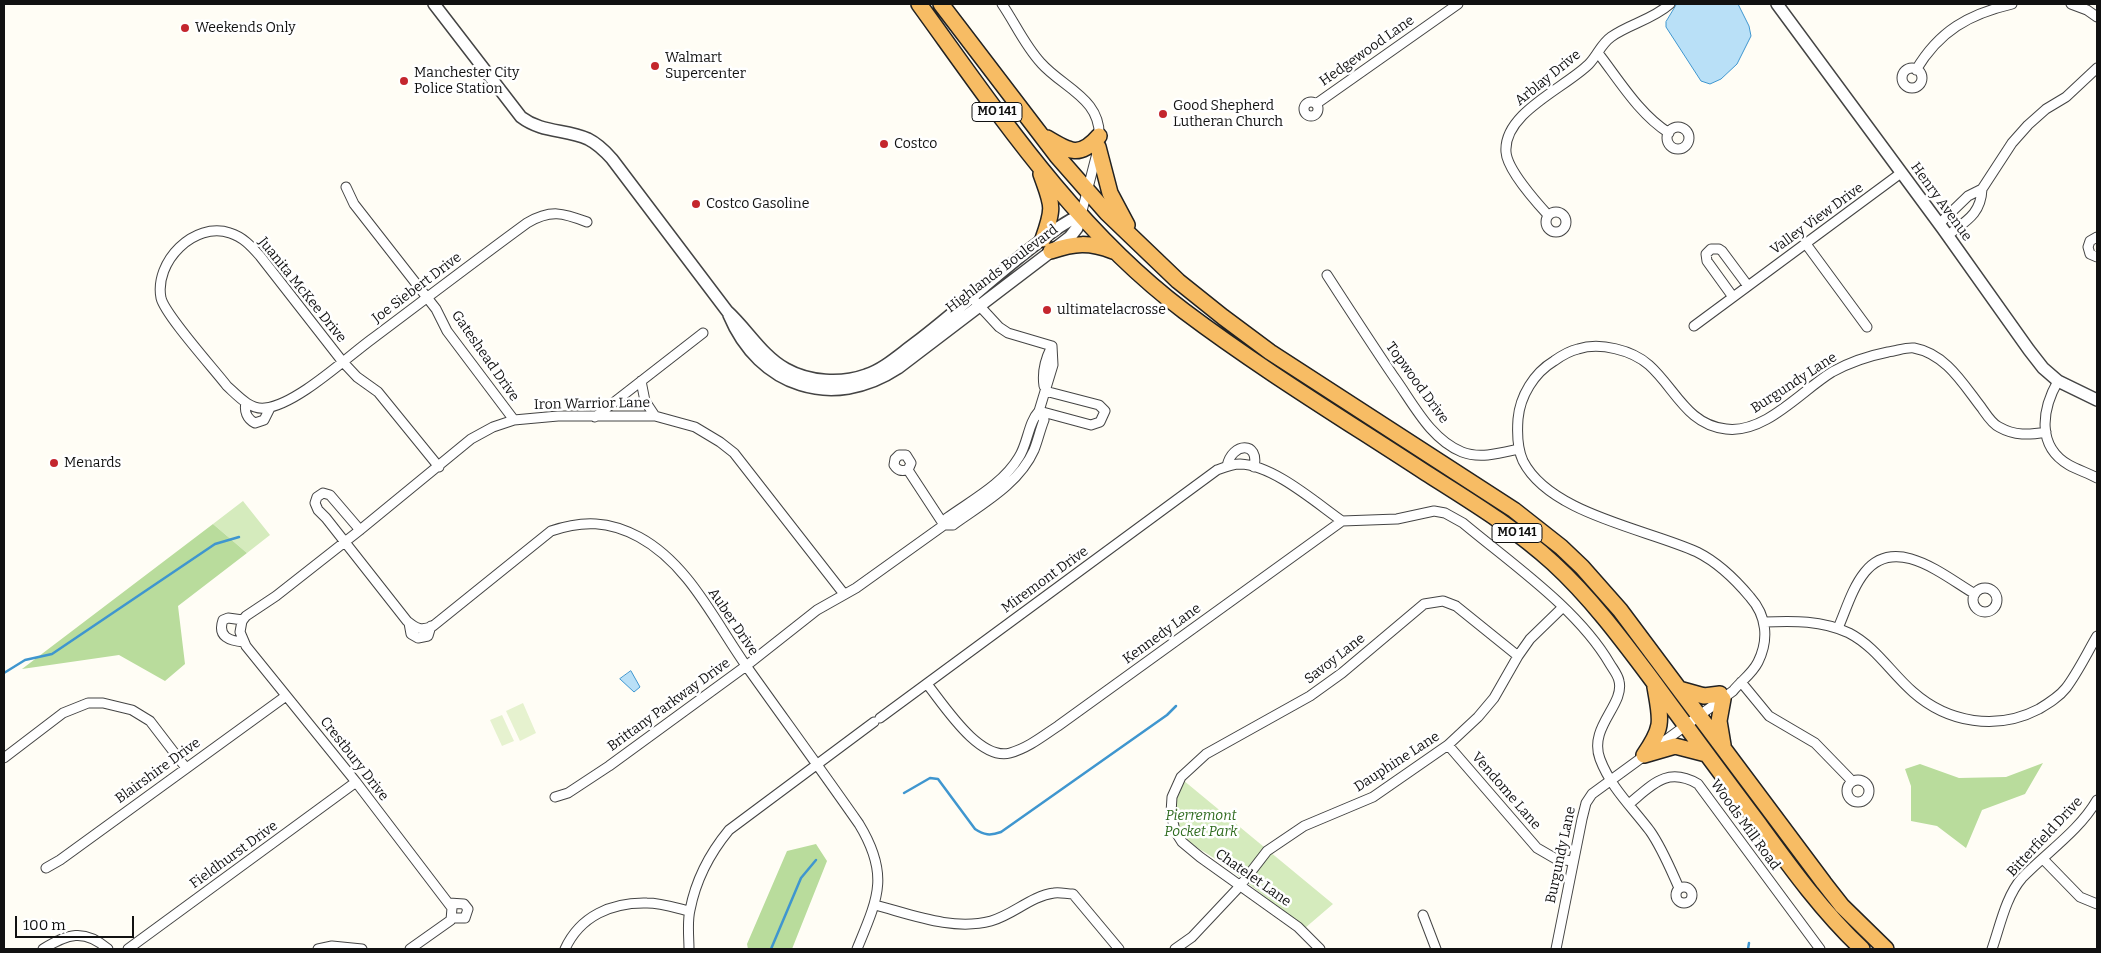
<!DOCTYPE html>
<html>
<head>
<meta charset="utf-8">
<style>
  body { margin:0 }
  #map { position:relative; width:2101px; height:953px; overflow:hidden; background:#fffdf5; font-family:Bitter,serif }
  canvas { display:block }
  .frame { position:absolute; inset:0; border:5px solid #111; pointer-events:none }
  .scale { position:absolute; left:15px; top:916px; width:119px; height:22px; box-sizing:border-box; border:2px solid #111; border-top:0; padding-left:6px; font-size:15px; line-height:18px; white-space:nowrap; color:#111; -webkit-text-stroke:4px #fff; paint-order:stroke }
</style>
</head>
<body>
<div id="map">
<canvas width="2101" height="953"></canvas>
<div class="frame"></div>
<div class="scale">100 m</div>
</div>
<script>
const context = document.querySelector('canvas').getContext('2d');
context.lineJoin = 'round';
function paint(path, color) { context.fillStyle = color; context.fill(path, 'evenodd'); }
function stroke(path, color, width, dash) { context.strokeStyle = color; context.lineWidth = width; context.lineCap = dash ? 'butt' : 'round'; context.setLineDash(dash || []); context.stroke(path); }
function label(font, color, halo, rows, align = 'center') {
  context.font = font + ' Bitter,serif'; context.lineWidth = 5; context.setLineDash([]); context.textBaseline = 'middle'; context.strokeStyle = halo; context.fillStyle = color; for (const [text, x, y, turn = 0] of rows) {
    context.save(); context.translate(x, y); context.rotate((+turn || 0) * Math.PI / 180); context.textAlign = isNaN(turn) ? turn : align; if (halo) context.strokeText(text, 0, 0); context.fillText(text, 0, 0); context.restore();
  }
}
paint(new Path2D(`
  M 243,501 L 270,535 L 247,553 L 213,524 Z
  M 1183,780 L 1333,904 L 1305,928 C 1276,905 1247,882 1217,860 C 1204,851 1185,843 1179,828 C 1171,811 1177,797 1183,780 Z`), '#d5ebbd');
paint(new Path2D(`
  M 213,524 L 247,553 L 178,606 L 185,664 L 165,681 L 119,655 L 22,669 Z
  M 2043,763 L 2025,794 L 1982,810 L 1966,848 L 1937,826 L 1911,821 L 1911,786 L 1905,769 L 1920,764 L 1959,778 L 2006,777 Z
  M 816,844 L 827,861 L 792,949 L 748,949 L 747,944 L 787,851 Z`), '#b9dc9c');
paint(new Path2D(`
  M 523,703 L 536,733 L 520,741 L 506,711 Z
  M 502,715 L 514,741 L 502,746 L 490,720 Z`), '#e6f2cf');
const water = new Path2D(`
  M 1677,4 L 1738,4 L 1749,26 L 1751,36 L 1737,64 L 1721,79 L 1710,84 L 1701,81 L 1666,27 L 1666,22 Z
  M 631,671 L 640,687 L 634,692 L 620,679 Z`);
paint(water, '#b9e0f7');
stroke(water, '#3f96cf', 1);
stroke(new Path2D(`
  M 4,673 L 25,660 L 52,654 L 215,544 L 239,537
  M 904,793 L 930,778 L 938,779 L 975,829 C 984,835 990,836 1001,832 L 1167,715 L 1176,706
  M 771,949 L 801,878 L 816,860
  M 1748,949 L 1749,943`), '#3f96cf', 2.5);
const minor = new Path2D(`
  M 1002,4 C 1015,23 1025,46 1041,63 C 1063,88 1103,99 1099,140
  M 2071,4 L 2087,10 L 2097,17
  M 1598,53 C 1619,80 1639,114 1669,133
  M1902 78a10 10 0 1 1 20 0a10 10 0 1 1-20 0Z
  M 1916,70 C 1939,31 1969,14 2012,4
  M1304 109a7 7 0 1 1 14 0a7 7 0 1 1-14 0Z
  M 1316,104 L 1458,4
  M1667 138a11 11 0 1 1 22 0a11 11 0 1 1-22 0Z
  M 346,187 L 354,204 L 436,309 L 447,331 L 514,420
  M1546 222a10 10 0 1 1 20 0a10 10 0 1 1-20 0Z
  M 1081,215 L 1097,153
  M 1548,215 C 1536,202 1507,169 1506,152 C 1503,113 1565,88 1589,64 C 1597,56 1601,44 1611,37 C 1629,24 1652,20 1670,4
  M 1939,224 L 1968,196 L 1982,189 L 2012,143 L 2028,125 L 2046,109 L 2066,97 L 2097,68
  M 1948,235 C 1966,221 1981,214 1982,189
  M 2097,237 L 2090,241 L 2088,247 L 2090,254 L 2097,257
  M 1806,244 L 1867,327
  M 1327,275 C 1349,309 1371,343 1394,377 C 1413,403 1430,439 1462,452 C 1480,459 1501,453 1519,449
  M 1733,297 L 1707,261 L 1706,254 L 1711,249 L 1719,249 L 1722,251 L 1748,286
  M 975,301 L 999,327 L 1008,333 L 1052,346
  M 1694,326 L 1901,173
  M 641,381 L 645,401 L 655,416
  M 2058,381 C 2042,409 2036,446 2069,465 C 2078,470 2088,473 2097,478
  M 1044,386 C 1042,373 1045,360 1051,348
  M 246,403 C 244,411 247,419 255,423 L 264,420 L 270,408
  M 1039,411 L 1091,425 L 1100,422 L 1105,411 L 1099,405 L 1045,391
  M 595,417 L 703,333
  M 1227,466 C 1232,442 1260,441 1254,467
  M 439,467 L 378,392 L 357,377 L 342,361 L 260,256 C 251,246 243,237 230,233 C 194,221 154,262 161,298 C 165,315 214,369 227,386 C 238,396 250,410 265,408 C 296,405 346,358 372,339 C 424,300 475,261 527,223 C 551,209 563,213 587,222
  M 908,470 C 901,471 898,471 894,465 L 895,459 L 899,455 L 906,455 L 911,463 L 908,470 L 944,525
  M 944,525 L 953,525 C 982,504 1019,484 1034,450 C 1038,440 1040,430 1044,420 L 1039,411
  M 360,530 L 330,495 L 323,493 L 317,497 L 315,503 L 318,510 L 326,518 L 407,621 C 417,629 421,631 433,626 L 551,531 C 583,520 609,521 639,537 C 689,564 715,622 747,667 C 784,719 822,771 859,824 C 890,875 878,898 857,949
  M1973 600a12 12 0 1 1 24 0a12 12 0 1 1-24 0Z
  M 243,620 L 228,618 L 223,620 C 217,637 230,641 244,642
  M 1764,622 C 1794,621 1821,620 1849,633 C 1876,647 1891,673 1913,692 C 1948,723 1997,731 2039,709 C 2049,703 2059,697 2066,688 C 2078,672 2087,653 2097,636
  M 409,623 L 411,634 L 418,638 L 428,636 L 431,626
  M 1838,628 C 1846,610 1852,588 1865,572 C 1896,534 1944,576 1975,594
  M 1741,682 L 1769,716 L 1815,743 L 1852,781
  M 927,684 C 944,705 979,761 1010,753 C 1028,748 1043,736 1058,726 L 1342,521 L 1397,519 L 1434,511 L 1445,513 L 1463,523 C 1512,564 1578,609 1610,664 C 1613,669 1618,675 1619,681 C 1625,705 1588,727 1600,759 C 1611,788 1632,807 1650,831 C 1662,848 1670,868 1679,888
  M 880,718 L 1217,470 C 1225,467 1232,464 1240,464 C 1273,465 1315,502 1342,521
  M 1448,745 L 1537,848 L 1556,859 L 1573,861
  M 4,758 L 63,713 L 88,703 L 103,703 L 132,710 L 150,721 L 186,768
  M1847 791a11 11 0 1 1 22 0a11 11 0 1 1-22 0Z
  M 555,797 L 568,793 L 609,766 L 746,666 L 817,610 L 856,588 L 944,525 L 947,518 C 972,500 1003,484 1019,457 C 1028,443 1028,423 1039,411 L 1053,365 L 1052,346
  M 1629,804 C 1652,785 1667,766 1698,784 L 1820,949
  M 2043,859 L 2080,897 L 2097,904
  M 46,868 L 60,860 L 286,696
  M1676 895a8 8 0 1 1 16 0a8 8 0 1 1-16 0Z
  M 449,903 L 464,904 L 468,909 L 465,918 L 452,918
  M 875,905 C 913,915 953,931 991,921 C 1013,915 1031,896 1054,893 C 1060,892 1067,894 1073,894 L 1119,949
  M 1423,915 L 1436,949
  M 43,949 C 67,934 84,928 108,949
  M 128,949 L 356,782
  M 318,949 L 332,946 L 362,949
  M 410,949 L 451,920 L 452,908 L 356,782 L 246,646 L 240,632 L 242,621 L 246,616 L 276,596 L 360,530 L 471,439 L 493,427 L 514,420 L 558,416 L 655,416 L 695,427 L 720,442 L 734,453 L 844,594
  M 565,949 C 580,916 612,902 647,903 C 661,903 676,908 689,911
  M 689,949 C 689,937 687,922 690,910 C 696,879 710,853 729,830 L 874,722
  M 1175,949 L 1192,937 L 1240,886 L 1267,851 L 1304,826 L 1373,797 L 1448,745 L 1478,717 L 1494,698 L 1518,656 L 1530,639 L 1563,607
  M 1320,949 L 1298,927 L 1200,857 L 1182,842 L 1175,831 L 1171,813 L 1172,797 L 1181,777 L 1206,754 L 1310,696 L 1342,673 L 1424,604 L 1443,601 L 1456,606 L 1518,656
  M 1556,949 L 1582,819 L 1586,803 L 1592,794 L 1733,691 C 1741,681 1752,674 1758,662 C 1769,640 1767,616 1750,597 C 1735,579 1719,563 1697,552 C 1647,529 1550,514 1523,461 C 1517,448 1517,433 1518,419 C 1520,396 1534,373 1554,361 C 1561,356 1569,351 1578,349 C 1600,342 1632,350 1649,365 C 1675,388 1687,425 1726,429 C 1765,434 1801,391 1832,372 C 1850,362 1868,356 1888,352 C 1897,351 1906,347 1914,348 C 1946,354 1963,384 1981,407 C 1986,414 1992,424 1999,427 C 2015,436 2029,435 2046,432
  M 1992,949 C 2000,926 2006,896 2022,878 C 2047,852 2079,831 2097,800`);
const tertiary = new Path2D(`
  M 434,4 L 521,117 C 542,133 565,129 588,139 C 598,144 605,151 612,159 L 727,311 C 747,329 762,356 786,369 C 809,382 841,384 866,375 C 884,369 899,355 914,344 C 954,314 991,279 1031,248 C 1047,236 1062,223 1081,215
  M 1777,4 L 1943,229 L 2029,350 L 2043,368 L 2058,381 L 2097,400
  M 729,315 C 759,387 833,411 898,368 L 1070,237 L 1077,228 L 1081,215`);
const trunk = new Path2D(`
  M 919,4 C 998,113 1075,229 1184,311 C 1261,369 1345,420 1426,473 C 1470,501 1515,528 1553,563 C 1590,597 1620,637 1650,677 C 1686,726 1722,775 1759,824 C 1791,868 1822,911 1862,949
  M 941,4 L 1057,156 L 1107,213 L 1178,281 L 1223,317 L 1270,352 L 1514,510 L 1561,547 L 1582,567 L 1620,610 L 1824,883 L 1842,906 L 1886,949
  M 1047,138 C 1070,152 1080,158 1099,136
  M 1098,147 L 1110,193 L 1127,225
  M 1041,174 C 1052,205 1055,206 1043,239
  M 1051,251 C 1075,243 1089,242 1113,251
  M 1679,689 L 1704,696 L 1720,694
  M 1723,699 L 1719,721 L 1723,745
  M 1644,755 C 1664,726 1661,721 1655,687
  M 1644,755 L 1675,746 L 1706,754`);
stroke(minor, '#444', 11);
stroke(tertiary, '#444', 14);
stroke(trunk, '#222', 18);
stroke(minor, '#fff', 9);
stroke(tertiary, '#fff', 11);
stroke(trunk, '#f7bc64', 15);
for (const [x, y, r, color] of [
  [185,28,5,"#c4262e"],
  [655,66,5,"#c4262e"],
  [404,81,5,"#c4262e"],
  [1163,114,5,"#c4262e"],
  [884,144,5,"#c4262e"],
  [696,204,5,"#c4262e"],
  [1047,310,5,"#c4262e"],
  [54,463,5,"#c4262e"]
]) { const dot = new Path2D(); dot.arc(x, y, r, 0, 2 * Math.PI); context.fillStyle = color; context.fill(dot); stroke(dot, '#fff', 2); }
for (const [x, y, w] of [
  [997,112,50],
  [1517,533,50]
]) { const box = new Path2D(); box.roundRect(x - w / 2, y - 9.5, w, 19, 4); context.fillStyle = '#fff'; context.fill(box); stroke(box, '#111', 1); }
label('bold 12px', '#111', null, [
  ["MO 141",997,112],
  ["MO 141",1517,533]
]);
label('14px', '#111', '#fff', [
  ["Weekends Only",195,28],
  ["Walmart",665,58],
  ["Supercenter",665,74],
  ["Manchester City",414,73],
  ["Police Station",414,89],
  ["Good Shepherd",1173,106],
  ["Lutheran Church",1173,122],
  ["Costco",894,144],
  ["Costco Gasoline",706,204],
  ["ultimatelacrosse",1057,310],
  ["Menards",64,463]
], 'left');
label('14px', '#111', '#fff', [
  ["Hedgewood Lane",1367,51,-35],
  ["Arblay Drive",1548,78,-39],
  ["Henry Avenue",1941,202,54],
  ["Valley View Drive",1817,219,-36],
  ["Highlands Boulevard",1002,269,-37],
  ["Joe Siebert Drive",417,288,-37],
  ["Juanita McKee Drive",302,290,51],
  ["Gateshead Drive",485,356,55],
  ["Topwood Drive",1417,383,54],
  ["Burgundy Lane",1794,383,-33],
  ["Iron Warrior Lane",592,404,-1],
  ["Miremont Drive",1045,580,-36],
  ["Auber Drive",733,622,56],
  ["Kennedy Lane",1162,634,-36],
  ["Savoy Lane",1335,659,-38],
  ["Brittany Parkway Drive",669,705,-36],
  ["Crestbury Drive",354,759,52],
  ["Dauphine Lane",1397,762,-33],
  ["Blairshire Drive",158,771,-36],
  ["Vendome Lane",1506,791,49],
  ["Woods Mill Road",1745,825,54],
  ["Bitterfield Drive",2045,837,-47],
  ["Fieldhurst Drive",234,855,-36],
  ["Burgundy Lane",1561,855,-78],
  ["Chatelet Lane",1253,878,35]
]);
label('italic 14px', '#2f6b1f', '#fff', [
  ["Pierremont",1201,816],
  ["Pocket Park",1201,832]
]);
</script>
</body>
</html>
